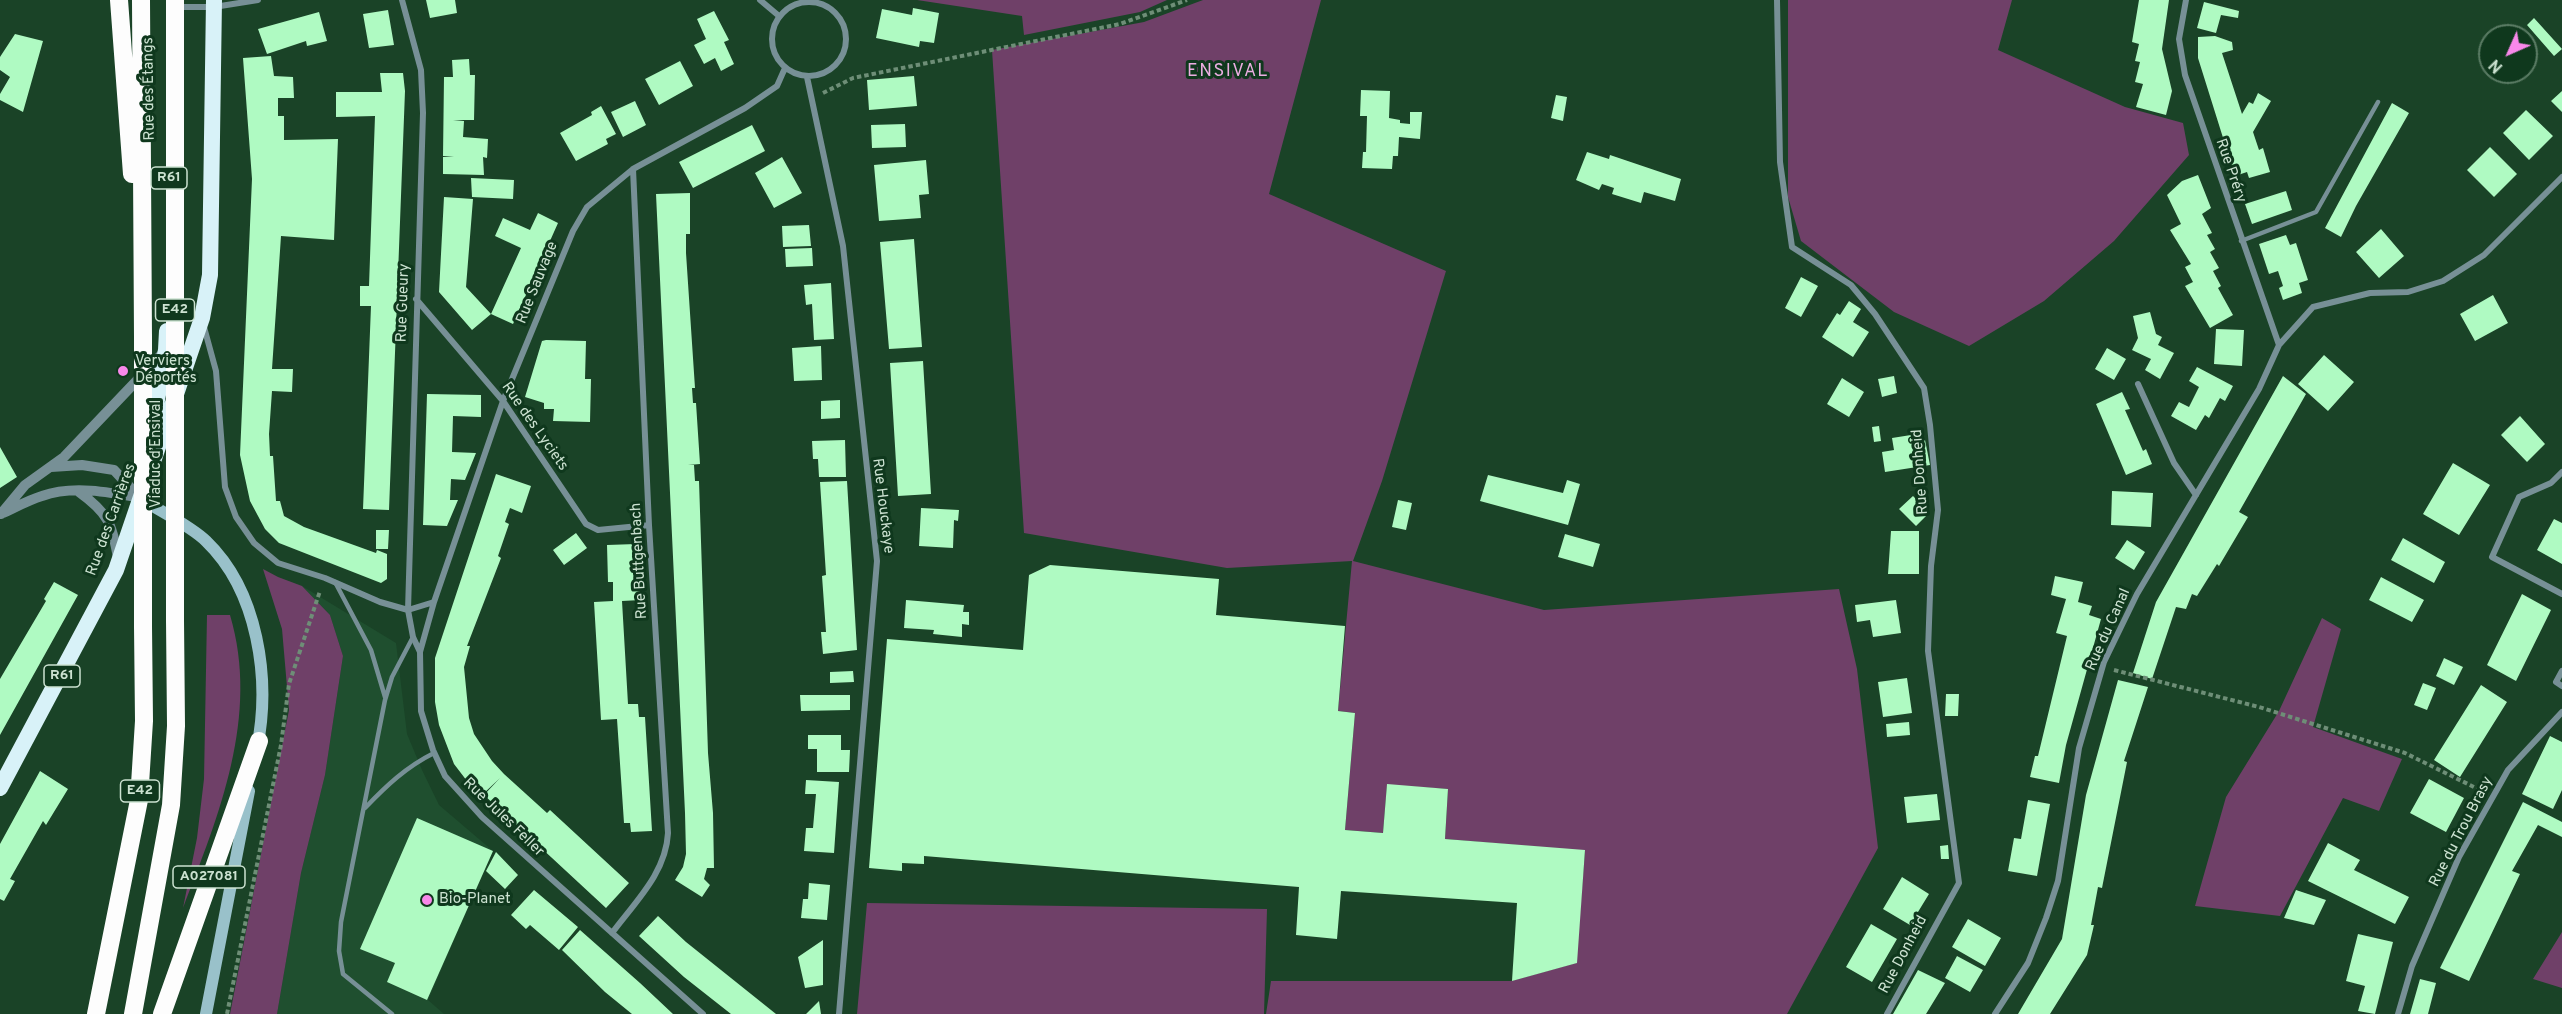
<!DOCTYPE html>
<html>
<head>
<meta charset="utf-8">
<style>
  body { margin:0 }
  #map { position:relative; width:2562px; height:1014px; overflow:hidden; background:#1a4327; font-family:Overpass,sans-serif }
  canvas { display:block }
  .north { position:absolute; left:2478px; top:24px; width:60px; height:60px; box-sizing:border-box; background:#0f381d; border:2px solid #5b7c65; border-radius:50%; rotate:225deg; font-size:16px; font-weight:700; line-height:24px; text-align:center; color:#cce2d1 }
  .north::after { content:''; display:block; margin:auto; width:21px; height:27px; background:#f888ea; clip-path:polygon(50% 0,100% 100%,50% 72%,0 100%) }
</style>
</head>
<body>
<div id="map">
<canvas width="2562" height="1014"></canvas>
<div class="north">N</div>
</div>
<script>
const context = document.querySelector('canvas').getContext('2d');
context.lineJoin = 'round';
function paint(path, color) { context.fillStyle = color; context.fill(path, 'evenodd'); }
function stroke(path, color, width, dash) { context.strokeStyle = color; context.lineWidth = width; context.lineCap = dash ? 'butt' : 'round'; context.setLineDash(dash || []); context.stroke(path); }
function label(font, color, halo, rows, align = 'center') {
  context.font = font + ' Overpass,sans-serif'; context.lineWidth = 6; context.setLineDash([]); context.textBaseline = 'middle'; context.strokeStyle = halo; context.fillStyle = color; for (const [text, x, y, turn = 0] of rows) {
    context.save(); context.translate(x, y); context.rotate((+turn || 0) * Math.PI / 180); context.textAlign = isNaN(turn) ? turn : align; if (halo) context.strokeText(text, 0, 0); context.fillText(text, 0, 0); context.restore();
  }
}
paint(new Path2D(`
  M 302,586 L 396,643 L 407,734 L 422,770 L 439,805 L 493,851 L 428,1000 L 444,1014 L 277,1014 L 301,873 L 325,775 L 343,656 L 330,615 Z`), '#1f4f2f');
paint(new Path2D(`
  M 917,0 L 1167,0 L 1140,12 L 1024,35 L 1022,16 Z
  M 1203,0 L 1321,0 L 1269,194 L 1446,271 L 1382,481 L 1353,561 L 1544,610 L 1839,589 L 1857,669 L 1878,848 L 1787,1014 L 1266,1014 L 1271,981 L 1511,981 L 1576,963 L 1585,851 L 1445,839 L 1448,789 L 1387,785 L 1383,833 L 1345,830 L 1355,713 L 1338,711 L 1352,561 L 1227,568 L 1024,533 L 992,50 L 1144,22 Z
  M 1788,0 L 2012,0 L 1998,50 L 2125,107 L 2183,123 L 2189,155 L 2114,241 L 2044,301 L 1969,346 L 1894,312 L 1801,241 L 1788,197 Z
  M 263,569 L 278,577 L 302,586 L 330,615 L 343,656 L 325,775 L 301,873 L 277,1014 L 230,1014 L 289,710 L 282,629 Z
  M 207,615 L 230,615 C 260,716 219,815 183,908 L 197,838 L 204,779 Z
  M 2322,618 L 2341,629 L 2313,727 L 2402,759 L 2379,811 L 2343,798 L 2280,916 L 2195,906 L 2226,797 L 2279,711 Z
  M 867,903 L 1267,909 L 1264,1014 L 857,1014 Z
  M 2562,932 L 2562,988 L 2533,979 Z`), '#6f4068');
paint(new Path2D(`
  M 426,0 L 455,0 L 457,13 L 430,18 Z
  M 2139,0 L 2169,0 L 2162,49 L 2172,91 L 2166,115 L 2136,107 L 2143,84 L 2135,82 L 2140,62 L 2135,61 L 2139,44 L 2132,42 Z
  M 2204,2 L 2239,11 L 2238,18 L 2221,15 L 2216,33 L 2197,28 Z
  M 913,8 L 939,13 L 934,43 L 920,41 L 919,47 L 876,38 L 882,9 L 912,15 Z
  M 388,10 L 394,45 L 369,48 L 363,14 Z
  M 714,11 L 729,40 L 724,42 L 734,64 L 721,71 L 715,58 L 704,64 L 694,45 L 706,39 L 697,19 Z
  M 319,12 L 327,41 L 307,46 L 306,41 L 267,54 L 258,29 Z
  M 2534,18 L 2562,49 L 2554,56 L 2527,25 Z
  M 15,34 L 43,41 L 23,112 L 0,100 L 0,94 L 10,77 L 0,70 L 0,57 Z
  M 2215,36 L 2232,42 L 2233,50 L 2222,53 L 2242,114 L 2249,102 L 2253,104 L 2258,93 L 2271,101 L 2253,132 L 2259,150 L 2263,148 L 2270,172 L 2249,178 L 2247,172 L 2235,176 L 2198,58 L 2198,37 Z
  M 271,56 L 274,76 L 293,77 L 294,98 L 278,98 L 278,116 L 284,116 L 284,140 L 338,139 L 334,240 L 281,236 L 272,369 L 293,369 L 292,392 L 272,391 L 269,434 L 270,456 L 273,456 L 276,501 L 280,501 L 284,516 L 304,527 L 376,553 L 377,550 L 387,554 L 387,579 L 381,583 L 279,543 L 265,529 L 250,501 L 240,455 L 252,179 L 243,58 Z
  M 469,59 L 470,75 L 475,75 L 474,120 L 453,120 L 464,121 L 463,137 L 488,139 L 487,158 L 483,157 L 484,175 L 443,174 L 443,157 L 454,156 L 443,156 L 444,77 L 453,77 L 452,60 Z
  M 680,61 L 693,86 L 659,105 L 645,79 Z
  M 380,73 L 403,73 L 405,91 L 389,510 L 363,509 L 371,306 L 360,306 L 360,286 L 369,286 L 375,116 L 336,117 L 336,92 L 382,92 Z
  M 914,76 L 917,106 L 869,110 L 867,80 Z
  M 1361,90 L 1390,91 L 1389,118 L 1400,120 L 1400,123 L 1410,124 L 1410,112 L 1422,112 L 1420,139 L 1399,137 L 1398,156 L 1393,156 L 1392,169 L 1362,168 L 1363,152 L 1366,152 L 1367,116 L 1360,116 Z
  M 2562,91 L 2562,112 L 2551,101 Z
  M 1556,95 L 1567,97 L 1563,121 L 1551,118 Z
  M 635,101 L 646,125 L 623,137 L 611,112 Z
  M 2392,103 L 2409,113 L 2356,206 L 2341,237 L 2325,228 Z
  M 601,106 L 616,134 L 606,139 L 608,144 L 576,161 L 560,133 L 592,115 L 591,112 Z
  M 2526,110 L 2553,136 L 2529,160 L 2503,133 Z
  M 905,124 L 906,147 L 872,148 L 871,125 Z
  M 752,125 L 765,151 L 693,188 L 679,162 Z
  M 2490,147 L 2517,174 L 2494,197 L 2467,170 Z
  M 1587,152 L 1609,159 L 1610,155 L 1681,179 L 1675,201 L 1644,192 L 1641,203 L 1612,194 L 1614,188 L 1602,184 L 1599,190 L 1576,180 Z
  M 782,157 L 802,193 L 774,208 L 755,173 Z
  M 926,160 L 929,194 L 919,195 L 921,218 L 879,221 L 874,165 Z
  M 2198,175 L 2211,208 L 2202,214 L 2212,233 L 2207,235 L 2215,249 L 2210,252 L 2219,268 L 2213,271 L 2221,286 L 2218,288 L 2233,315 L 2210,328 L 2185,286 L 2193,282 L 2185,267 L 2191,264 L 2170,230 L 2181,224 L 2167,195 L 2182,181 Z
  M 471,178 L 514,180 L 513,199 L 472,197 Z
  M 2286,191 L 2292,210 L 2252,224 L 2245,204 Z
  M 690,193 L 690,234 L 686,234 L 686,253 L 695,388 L 692,388 L 693,403 L 696,403 L 700,464 L 688,465 L 694,465 L 695,481 L 699,481 L 708,753 L 713,813 L 714,868 L 707,868 L 704,879 L 710,885 L 702,897 L 675,880 L 683,867 L 686,854 L 685,813 L 656,194 Z
  M 444,197 L 473,199 L 466,287 L 491,314 L 472,330 L 439,292 Z
  M 538,213 L 558,223 L 513,324 L 491,314 L 521,248 L 495,236 L 503,218 L 530,230 Z
  M 809,225 L 811,246 L 783,247 L 782,226 Z
  M 2381,229 L 2404,256 L 2379,278 L 2356,252 Z
  M 2286,235 L 2290,245 L 2296,243 L 2308,280 L 2299,283 L 2302,293 L 2283,300 L 2279,288 L 2283,286 L 2278,271 L 2269,274 L 2259,244 Z
  M 914,239 L 922,347 L 889,349 L 880,242 Z
  M 812,248 L 813,266 L 786,267 L 785,249 Z
  M 1801,277 L 1818,286 L 1801,317 L 1785,308 Z
  M 831,283 L 834,339 L 814,340 L 812,304 L 806,305 L 804,285 Z
  M 2493,295 L 2508,323 L 2475,341 L 2460,314 Z
  M 1849,301 L 1861,309 L 1853,322 L 1869,332 L 1853,357 L 1822,337 L 1837,313 L 1840,315 Z
  M 2150,312 L 2156,334 L 2162,337 L 2158,345 L 2174,353 L 2160,379 L 2145,370 L 2151,359 L 2132,350 L 2138,338 L 2133,316 Z
  M 2216,329 L 2244,330 L 2242,366 L 2214,364 Z
  M 546,340 L 586,341 L 585,379 L 591,379 L 590,422 L 553,421 L 554,409 L 544,409 L 544,403 L 525,397 L 542,341 Z
  M 821,346 L 822,380 L 794,381 L 792,348 Z
  M 2107,348 L 2126,359 L 2114,380 L 2095,369 Z
  M 2324,355 L 2354,382 L 2328,411 L 2298,384 Z
  M 923,361 L 931,494 L 898,496 L 890,363 Z
  M 2197,367 L 2233,386 L 2225,401 L 2220,398 L 2209,418 L 2205,415 L 2196,430 L 2171,416 L 2179,402 L 2189,407 L 2199,387 L 2189,381 Z
  M 1894,376 L 1897,393 L 1882,397 L 1878,379 Z
  M 2283,376 L 2306,394 L 2239,512 L 2248,517 L 2219,566 L 2217,564 L 2197,596 L 2192,594 L 2186,609 L 2176,607 L 2152,679 L 2133,673 L 2156,602 Z
  M 1842,378 L 1864,392 L 1849,417 L 1827,404 Z
  M 2122,392 L 2130,409 L 2125,410 L 2143,451 L 2146,449 L 2152,464 L 2126,475 L 2096,404 Z
  M 427,394 L 481,395 L 481,417 L 453,416 L 452,452 L 476,453 L 465,480 L 451,479 L 450,500 L 458,500 L 447,526 L 423,525 Z
  M 840,400 L 840,418 L 821,419 L 821,401 Z
  M 2520,416 L 2545,444 L 2527,462 L 2501,435 Z
  M 1879,426 L 1881,441 L 1874,442 L 1872,427 Z
  M 1911,435 L 1912,442 L 1925,440 L 1930,465 L 1885,472 L 1882,452 L 1894,450 L 1892,438 Z
  M 845,440 L 846,477 L 819,477 L 818,459 L 813,459 L 812,441 Z
  M 0,447 L 17,477 L 0,488 Z
  M 2453,463 L 2490,485 L 2459,535 L 2423,514 Z
  M 496,474 L 531,486 L 522,513 L 510,508 L 505,522 L 509,524 L 498,556 L 501,558 L 467,646 L 470,646 L 464,667 L 469,718 L 474,734 L 492,761 L 504,774 L 547,813 L 550,810 L 629,883 L 606,908 L 484,795 L 500,778 L 482,795 L 467,781 L 473,776 L 467,781 L 454,764 L 439,725 L 435,702 L 435,658 Z
  M 1488,475 L 1563,493 L 1567,480 L 1580,484 L 1568,525 L 1480,501 Z
  M 847,481 L 857,650 L 823,654 L 821,632 L 826,632 L 822,576 L 826,575 L 820,482 Z
  M 2112,491 L 2153,493 L 2151,527 L 2111,525 Z
  M 1913,496 L 1929,513 L 1916,526 L 1899,509 Z
  M 1398,500 L 1412,503 L 1406,530 L 1392,527 Z
  M 921,508 L 959,510 L 958,521 L 954,520 L 953,548 L 919,546 Z
  M 2554,519 L 2562,523 L 2562,564 L 2537,550 Z
  M 376,530 L 389,530 L 388,549 L 376,549 Z
  M 1891,531 L 1919,531 L 1919,574 L 1888,574 Z
  M 576,533 L 587,548 L 564,565 L 553,550 Z
  M 1565,534 L 1600,544 L 1593,567 L 1558,557 Z
  M 2403,538 L 2445,562 L 2434,583 L 2391,560 Z
  M 2127,540 L 2145,552 L 2134,570 L 2115,558 Z
  M 636,544 L 641,600 L 622,601 L 628,704 L 638,704 L 639,717 L 645,717 L 652,831 L 631,832 L 630,823 L 624,823 L 617,719 L 601,720 L 594,602 L 613,601 L 613,582 L 608,582 L 607,545 Z
  M 1050,565 L 1219,579 L 1216,615 L 1345,626 L 1338,711 L 1355,713 L 1345,830 L 1383,833 L 1387,784 L 1448,789 L 1445,839 L 1585,850 L 1577,963 L 1512,981 L 1517,903 L 1341,891 L 1337,939 L 1296,935 L 1299,887 L 924,856 L 924,864 L 902,863 L 902,871 L 869,868 L 887,639 L 1023,650 L 1029,575 Z
  M 2055,576 L 2083,582 L 2078,602 L 2092,606 L 2089,615 L 2101,619 L 2066,745 L 2059,783 L 2030,777 L 2035,756 L 2038,756 L 2067,636 L 2056,633 L 2066,599 L 2051,595 Z
  M 2381,577 L 2424,600 L 2412,622 L 2369,600 Z
  M 54,582 L 78,595 L 0,735 L 0,679 L 46,601 L 44,599 Z
  M 2522,594 L 2551,610 L 2516,681 L 2487,665 Z
  M 906,600 L 964,605 L 963,612 L 969,612 L 969,625 L 962,624 L 962,637 L 933,634 L 934,630 L 904,628 Z
  M 1896,600 L 1901,633 L 1873,637 L 1870,620 L 1857,622 L 1855,605 Z
  M 2444,658 L 2463,667 L 2454,685 L 2436,676 Z
  M 853,671 L 854,682 L 830,683 L 830,672 Z
  M 1907,678 L 1912,713 L 1883,717 L 1878,682 Z
  M 2118,680 L 2148,687 L 2124,761 L 2127,762 L 2102,888 L 2098,887 L 2091,925 L 2094,925 L 2087,955 L 2050,1014 L 2018,1014 L 2062,939 L 2086,795 Z
  M 2423,683 L 2436,688 L 2427,710 L 2414,705 Z
  M 2481,685 L 2507,702 L 2460,777 L 2434,760 Z
  M 1946,694 L 1959,694 L 1958,716 L 1945,716 Z
  M 800,695 L 850,695 L 850,710 L 801,711 Z
  M 1909,722 L 1910,735 L 1887,737 L 1886,724 Z
  M 808,735 L 841,735 L 841,750 L 850,750 L 849,772 L 817,772 L 817,749 L 808,749 Z
  M 2550,736 L 2562,742 L 2562,790 L 2553,809 L 2522,794 Z
  M 40,771 L 68,789 L 46,825 L 43,821 L 10,879 L 15,881 L 4,901 L 0,899 L 0,844 Z
  M 2429,779 L 2464,798 L 2446,832 L 2410,813 Z
  M 806,780 L 839,782 L 834,853 L 804,851 L 806,828 L 813,828 L 816,794 L 805,794 Z
  M 1937,794 L 1940,820 L 1907,823 L 1904,797 Z
  M 2028,800 L 2050,804 L 2037,876 L 2008,871 L 2014,838 L 2021,839 Z
  M 2523,802 L 2562,822 L 2562,837 L 2538,825 L 2512,871 L 2520,874 L 2469,981 L 2440,968 Z
  M 417,818 L 493,851 L 427,1000 L 387,982 L 395,963 L 360,949 Z
  M 2328,843 L 2360,860 L 2354,870 L 2409,897 L 2395,924 L 2308,881 Z
  M 1948,845 L 1949,859 L 1941,859 L 1940,846 Z
  M 496,852 L 518,875 L 505,889 L 486,871 Z
  M 1902,877 L 1929,894 L 1910,925 L 1883,909 Z
  M 809,883 L 830,885 L 827,920 L 801,918 L 803,899 L 808,899 Z
  M 534,890 L 578,927 L 559,950 L 530,925 L 526,929 L 511,915 Z
  M 2296,890 L 2326,900 L 2314,925 L 2284,918 Z
  M 658,916 L 686,942 L 776,1014 L 731,1014 L 684,977 L 639,936 Z
  M 1968,919 L 2001,938 L 1985,966 L 1952,947 Z
  M 1871,924 L 1897,939 L 1872,982 L 1846,967 Z
  M 580,930 L 640,983 L 673,1014 L 632,1014 L 605,992 L 562,950 Z
  M 2358,934 L 2393,942 L 2375,1014 L 2358,1011 L 2365,986 L 2346,981 Z
  M 823,940 L 823,985 L 805,988 L 798,957 Z
  M 1957,956 L 1983,970 L 1970,992 L 1945,978 Z
  M 1918,970 L 1945,983 L 1926,1014 L 1893,1014 Z
  M 2420,979 L 2436,983 L 2428,1014 L 2410,1014 Z
  M 819,1001 L 821,1014 L 806,1014 Z`), '#affac2');
stroke(new Path2D(`
  M 823,93 L 853,78 L 1120,24 L 1187,0
  M 2114,670 L 2259,707 L 2405,753 L 2482,791
  M 227,1014 L 281,745 L 289,684 L 320,591`), '#6e8e77', 4, [4.5, 3]);
stroke(new Path2D(`
  M 2241,241 L 2316,212 L 2378,102
  M 335,582 L 371,650 L 385,697
  M 365,808 C 386,786 406,767 434,753
  M 392,1014 L 343,974 L 339,951 L 341,922 L 385,700 L 392,677 L 413,637`), '#779096', 4.5);
stroke(new Path2D(`
  M 402,0 L 421,70 L 423,113 L 408,610 L 413,637 L 420,652 L 421,711 L 433,750 L 445,776 L 482,817 L 703,1014
  M 760,0 L 779,16
  M 1777,0 L 1780,162 L 1792,247 L 1851,285 L 1875,314 L 1924,388 L 1930,425 L 1938,510 L 1931,566 L 1928,651 L 1959,883 L 1887,1014
  M 2186,0 L 2179,39 L 2185,75 L 2279,345
  M772 39a37 37 0 1 1 74 0a37 37 0 1 1-74 0Z
  M 178,7 L 214,7 L 258,0
  M 807,77 L 843,246 L 877,561 L 839,1014
  M 416,299 L 503,401 L 586,524 L 598,530 L 649,525
  M 204,327 L 216,371 L 225,487 L 236,517 L 254,543 L 278,563 L 325,578 L 380,602 L 408,610
  M 2138,384 L 2174,463 L 2196,495
  M 2562,472 L 2551,483 L 2519,497 L 2492,557 L 2562,594
  M 408,610 L 434,602 L 503,401 L 573,231 L 587,207 L 633,169 L 745,108 L 777,86 L 785,68
  M 420,652 L 434,602
  M 2562,671 L 2556,682 L 2562,686
  M 612,933 C 635,902 666,873 668,833 L 649,525 L 633,169
  M 1995,1014 L 2028,963 L 2046,918 L 2058,881 L 2079,748 L 2104,662 L 2137,594 L 2259,389 L 2279,345 L 2313,307 L 2370,293 L 2408,292 L 2443,281 L 2484,255 L 2562,177
  M 2398,1014 L 2412,966 L 2459,857 L 2508,770 L 2562,712`), '#779096', 6);
stroke(new Path2D(`
  M 51,467 L 82,465 L 114,470 L 140,498
  M 79,492 C 108,513 112,523 118,558
  M 3,513 C 16,507 29,500 42,496 C 72,485 109,492 140,498
  M 1,514 L 25,485 L 64,457 L 164,352`), '#779096', 10);
stroke(new Path2D(`
  M 140,498 C 158,510 191,526 206,541 C 258,591 271,679 257,748
  M 206,1014 L 249,791`), '#99c1ca', 12);
stroke(new Path2D(`
  M 149,444 L 166,350 L 167,331
  M 0,788 L 116,570 L 202,318 L 210,275 L 214,0`), '#d8f2f8', 16);
stroke(new Path2D(`
  M 119,0 L 132,174
  M 141,0 L 143,337
  M 96,1014 L 139,800 L 144,721 L 143,626
  M 133,1014 L 171,805 L 176,726 L 175,620
  M 162,1014 L 259,741`), '#fdfdfd', 18);
stroke(new Path2D(`
  M 175,0 L 175,620
  M 143,337 L 143,626`), '#fdfdfd', 18);
for (const [x, y, r, color] of [
  [123,371,6,"#f888ea"],
  [427,900,6,"#f888ea"]
]) { const dot = new Path2D(); dot.arc(x, y, r, 0, 2 * Math.PI); context.fillStyle = color; context.fill(dot); stroke(dot, '#0f381d', 2); }
for (const [x, y, w] of [
  [169,178,36],
  [175,310,39],
  [62,676,36],
  [140,791,39],
  [209,877,72]
]) { const box = new Path2D(); box.roundRect(x - w / 2, y - 11, w, 22, 4.5); context.fillStyle = '#0f381d'; context.fill(box); stroke(box, '#cce2d1', 1.5); }
label('bold 14px', '#cce2d1', null, [
  ["R61",169,178],
  ["E42",175,310],
  ["R61",62,676],
  ["E42",140,791],
  ["A027081",209,877]
]);
label('15px', '#cce2d1', '#0f381d', [
  ["Rue des Étangs",150,89,-91],
  ["Rue Préry",2230,171,71],
  ["Rue Sauvage",538,283,-68],
  ["Rue Gueury",404,303,-88],
  ["Rue des Lyciets",534,427,55],
  ["Viaduc d’Ensival",157,454,-90],
  ["Rue Donheid",1921,472,-94],
  ["Rue Houckaye",882,506,83],
  ["Rue des Carrières",112,520,-70],
  ["Rue Buttgenbach",640,561,-93],
  ["Rue du Canal",2109,630,-66],
  ["Rue Jules Feller",503,818,44],
  ["Rue du Trou Brasy",2462,832,-63],
  ["Rue Donheid",1904,955,-62]
]);
label('15px', '#cce2d1', '#0f381d', [
  ["Verviers",135,362],
  ["Déportés",135,379],
  ["Bio-Planet",439,900]
], 'left');
context.letterSpacing = '1.5px';
label('18px', '#ecade2', '#0f381d', [
  ["ENSIVAL",1228,72]
]);
context.letterSpacing = '0px';
</script>
</body>
</html>
